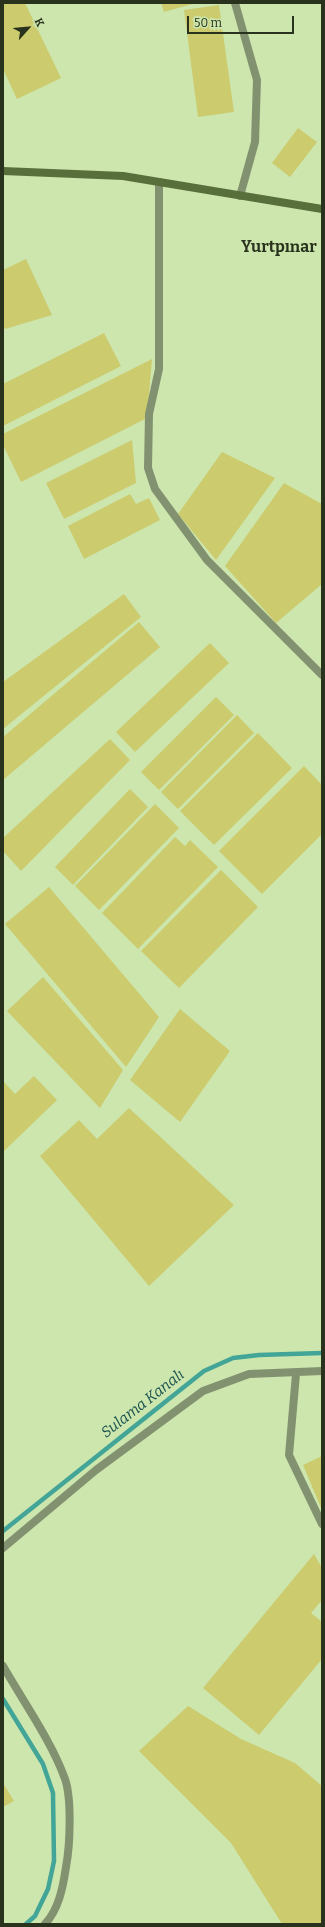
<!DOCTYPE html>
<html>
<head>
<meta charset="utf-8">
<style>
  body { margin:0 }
  #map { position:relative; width:325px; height:1927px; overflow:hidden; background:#cce6ae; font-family:Bitter,serif }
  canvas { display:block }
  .frame { position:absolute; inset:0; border:4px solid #28321c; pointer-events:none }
  .north { position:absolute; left:8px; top:8px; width:40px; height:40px; -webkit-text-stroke:3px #cce6ae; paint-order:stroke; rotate:63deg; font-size:11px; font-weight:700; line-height:16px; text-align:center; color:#28321c }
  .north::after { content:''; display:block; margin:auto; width:14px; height:18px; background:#28321c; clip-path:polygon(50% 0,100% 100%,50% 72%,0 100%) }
  .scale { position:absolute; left:187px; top:16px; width:107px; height:18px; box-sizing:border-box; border:2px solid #28321c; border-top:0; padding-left:5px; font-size:12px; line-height:14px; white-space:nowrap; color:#28321c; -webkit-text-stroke:3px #cce6ae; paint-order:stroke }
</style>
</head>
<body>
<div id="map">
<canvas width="325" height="1927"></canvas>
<div class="frame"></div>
<div class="north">K</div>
<div class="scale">50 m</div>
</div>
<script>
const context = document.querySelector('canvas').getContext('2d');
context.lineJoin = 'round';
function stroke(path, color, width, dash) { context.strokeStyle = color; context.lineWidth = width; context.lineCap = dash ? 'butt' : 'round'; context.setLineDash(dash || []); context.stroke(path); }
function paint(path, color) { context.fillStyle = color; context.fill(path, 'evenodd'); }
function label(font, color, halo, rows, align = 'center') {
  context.font = font + ' Bitter,serif'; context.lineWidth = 3; context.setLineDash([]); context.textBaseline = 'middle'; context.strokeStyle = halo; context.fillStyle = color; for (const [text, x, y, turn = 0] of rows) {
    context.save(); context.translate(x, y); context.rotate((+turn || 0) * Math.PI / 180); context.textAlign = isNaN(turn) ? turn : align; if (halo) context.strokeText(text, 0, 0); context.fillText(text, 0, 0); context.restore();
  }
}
stroke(new Path2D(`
  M 3,1531 L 204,1371 L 233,1358 L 259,1355 L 322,1353
  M 3,1699 L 43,1764 L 53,1793 L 54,1861 L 48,1889 L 35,1916 L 26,1924`), '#42a597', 4.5);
paint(new Path2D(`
  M 3,3 L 25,3 L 61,78 L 17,99 L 3,69 Z
  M 161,3 L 196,3 L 164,12 Z
  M 219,5 L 234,112 L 198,117 L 184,10 Z
  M 298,128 L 317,142 L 290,177 L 272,163 Z
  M 26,259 L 52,315 L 5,329 L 3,325 L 3,270 Z
  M 104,333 L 121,366 L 3,426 L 3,384 Z
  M 152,359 L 147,418 L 21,482 L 3,445 L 3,434 Z
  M 132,440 L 136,483 L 64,519 L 46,483 Z
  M 222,452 L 275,478 L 216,560 L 178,514 Z
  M 284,483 L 322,504 L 322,584 L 276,623 L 225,566 Z
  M 130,494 L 136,504 L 149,498 L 160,520 L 84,559 L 68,526 Z
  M 124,594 L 141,617 L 3,729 L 3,682 Z
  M 139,622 L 160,647 L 3,780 L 3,737 Z
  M 210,643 L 229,663 L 135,752 L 116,732 Z
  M 216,697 L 234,715 L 159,790 L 141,772 Z
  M 237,715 L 254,733 L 178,809 L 161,792 Z
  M 258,733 L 292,768 L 214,845 L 180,811 Z
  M 110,739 L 130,760 L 21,871 L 3,851 L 3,838 Z
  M 304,766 L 322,785 L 322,834 L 262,894 L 219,851 Z
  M 130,789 L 148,807 L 73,885 L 55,867 Z
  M 155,804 L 179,828 L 99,910 L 75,886 Z
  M 175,837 L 185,846 L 190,840 L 218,867 L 138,949 L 102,913 Z
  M 221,870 L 258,907 L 179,988 L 141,951 Z
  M 49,887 L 159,1017 L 126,1067 L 5,924 Z
  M 43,977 L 123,1070 L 100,1108 L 7,1011 Z
  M 180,1009 L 230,1051 L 180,1122 L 130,1080 Z
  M 34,1076 L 57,1100 L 3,1152 L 3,1081 L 15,1094 Z
  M 129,1108 L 234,1205 L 149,1286 L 40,1156 L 79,1120 L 97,1139 Z
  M 322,1456 L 322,1510 L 303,1465 Z
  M 314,1554 L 322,1568 L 322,1600 L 311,1613 L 322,1622 L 322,1659 L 259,1735 L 203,1688 Z
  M 188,1706 L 241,1739 L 295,1763 L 322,1786 L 322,1924 L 282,1924 L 231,1843 L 139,1751 Z
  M 3,1783 L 14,1801 L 3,1807 Z`), '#cccb6d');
stroke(new Path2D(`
  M 159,182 L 159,369 L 149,414 L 148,468 L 155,489 L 207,560 L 322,675`), '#829270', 8);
stroke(new Path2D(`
  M 235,3 L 257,80 L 255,142 L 240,196
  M 296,1374 L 289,1455 L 322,1524
  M 3,1548 L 96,1470 L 203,1391 L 249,1374 L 322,1371
  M 3,1666 C 23,1701 52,1742 65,1779 C 72,1799 70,1846 66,1867 C 63,1887 59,1909 45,1924`), '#829270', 8);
stroke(new Path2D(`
  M 3,171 L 123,176 L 322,209`), '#586f3b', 8);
label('italic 15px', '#18524e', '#cce6ae', [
  ["Sulama Kanalı",143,1404,-38]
]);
label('bold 16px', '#28321c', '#cce6ae', [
  ["Yurtpınar",279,248]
]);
</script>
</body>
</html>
